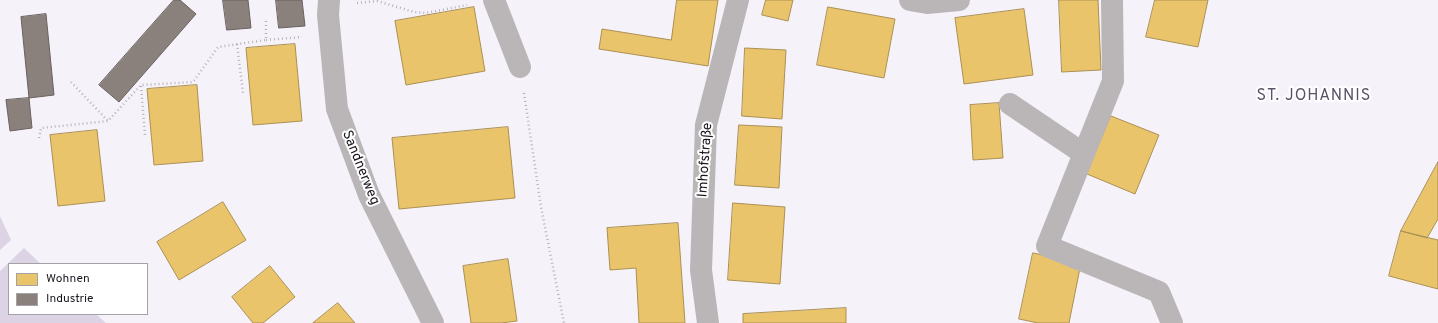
<!DOCTYPE html>
<html>
<head>
<meta charset="utf-8">
<style>
  body { margin:0 }
  #map { position:relative; width:1438px; height:323px; overflow:hidden; background:#f6f2fa; font-family:Overpass,sans-serif }
  canvas { display:block }
  .legend { position:absolute; left:8px; top:263px; width:140px; height:52px; box-sizing:border-box; background:#fff; border:1px solid #a4a2a6; margin:0; padding:5px 7px; list-style:none; font-size:12px; color:#1b1720 }
  .legend li { display:flex; align-items:center; gap:8px; height:20px }
  .legend b { width:20px; border:1px solid #a4a2a6 }
</style>
</head>
<body>
<div id="map">
<canvas width="1438" height="323"></canvas>
<ul class="legend">
<li><b style="height:11px;background:#e9c46a"></b>Wohnen</li>
<li><b style="height:11px;background:#8a817c"></b>Industrie</li>
</ul>
</div>
<script>
const context = document.querySelector('canvas').getContext('2d');
context.lineJoin = 'round';
function paint(path, color) { context.fillStyle = color; context.fill(path, 'evenodd'); }
function stroke(path, color, width, dash) { context.strokeStyle = color; context.lineWidth = width; context.lineCap = dash ? 'butt' : 'round'; context.setLineDash(dash || []); context.stroke(path); }
function label(font, color, halo, rows, align = 'center') {
  context.font = font + ' Overpass,sans-serif'; context.lineWidth = 4; context.setLineDash([]); context.textBaseline = 'middle'; context.strokeStyle = halo; context.fillStyle = color; for (const [text, x, y, turn = 0] of rows) {
    context.save(); context.translate(x, y); context.rotate((+turn || 0) * Math.PI / 180); context.textAlign = isNaN(turn) ? turn : align; if (halo) context.strokeText(text, 0, 0); context.fillText(text, 0, 0); context.restore();
  }
}
paint(new Path2D(`
  M 0,216 L 11,240 L 0,250 Z
  M 24,248 L 41,264 L 9,264 L 9,314 L 96,314 L 106,323 L 0,323 L 0,271 Z`), '#dcd4e5');
const homes = new Path2D(`
  M 677,0 L 718,0 L 708,66 L 599,49 L 602,29 L 671,40 Z
  M 766,0 L 793,0 L 788,21 L 762,15 Z
  M 1059,0 L 1098,0 L 1101,70 L 1062,72 Z
  M 1155,0 L 1208,0 L 1198,47 L 1146,37 Z
  M 474,7 L 485,71 L 406,85 L 395,21 Z
  M 828,7 L 895,19 L 884,78 L 817,65 Z
  M 1024,9 L 1033,75 L 964,84 L 955,18 Z
  M 295,44 L 302,121 L 253,125 L 246,48 Z
  M 745,48 L 786,50 L 782,119 L 742,116 Z
  M 197,85 L 203,161 L 154,165 L 147,89 Z
  M 999,103 L 1003,158 L 973,160 L 970,105 Z
  M 1111,116 L 1159,135 L 1135,194 L 1087,174 Z
  M 739,125 L 782,127 L 779,188 L 735,185 Z
  M 508,127 L 515,198 L 399,209 L 392,138 Z
  M 97,130 L 105,201 L 58,206 L 50,135 Z
  M 1438,162 L 1438,219 L 1427,238 L 1401,231 Z
  M 223,202 L 246,240 L 179,280 L 157,242 Z
  M 733,203 L 785,207 L 780,284 L 728,280 Z
  M 678,223 L 685,323 L 639,323 L 636,268 L 610,270 L 607,228 Z
  M 1401,231 L 1438,240 L 1438,289 L 1389,276 Z
  M 1033,253 L 1081,263 L 1069,323 L 1038,323 L 1019,319 Z
  M 508,259 L 517,321 L 501,323 L 471,323 L 463,266 Z
  M 270,266 L 295,297 L 263,323 L 253,323 L 232,297 Z
  M 338,303 L 355,323 L 313,323 Z
  M 846,308 L 846,323 L 743,323 L 743,314 Z`);
paint(homes, '#e9c46a');
stroke(homes, '#ab9054', 1);
const industry = new Path2D(`
  M 174,0 L 180,0 L 196,14 L 119,102 L 99,85 Z
  M 223,0 L 248,0 L 251,28 L 227,30 Z
  M 276,0 L 302,0 L 305,26 L 279,28 Z
  M 46,14 L 54,95 L 29,98 L 21,17 Z
  M 29,98 L 32,128 L 10,131 L 6,100 Z`);
paint(industry, '#8a817c');
stroke(industry, '#696160', 1);
stroke(new Path2D(`
  M 357,3 L 377,1 L 414,12 L 426,13 L 467,5
  M 266,40 L 302,37
  M 237,44 L 243,93
  M 71,82 L 108,121
  M 141,86 L 145,135
  M 524,93 L 541,207 L 564,323
  M 39,138 L 41,128 L 108,121 L 141,85 L 193,82 L 218,47 L 266,40 L 266,19`), '#b7b3b8', 2.5, [1, 3]);
stroke(new Path2D(`
  M 329,0 L 328,15 L 337,109 L 369,195 L 433,323
  M 494,0 L 520,67
  M 910,0 L 927,3 L 959,0
  M 1112,0 L 1113,81 L 1047,246 L 1159,292 L 1172,323
  M 1010,104 L 1084,154
  M 708,323 L 701,270 L 706,125 L 738,0`), '#bab6b8', 22);
label('14px', '#1b1720', '#fff', [
  ["Imhofstraße",706,160,-86],
  ["Sandnerweg",360,168,68]
]);
context.letterSpacing = '1px';
label('16px', '#5c5268', '#fff', [
  ["ST. JOHANNIS",1314,97]
]);
context.letterSpacing = '0px';
</script>
</body>
</html>
